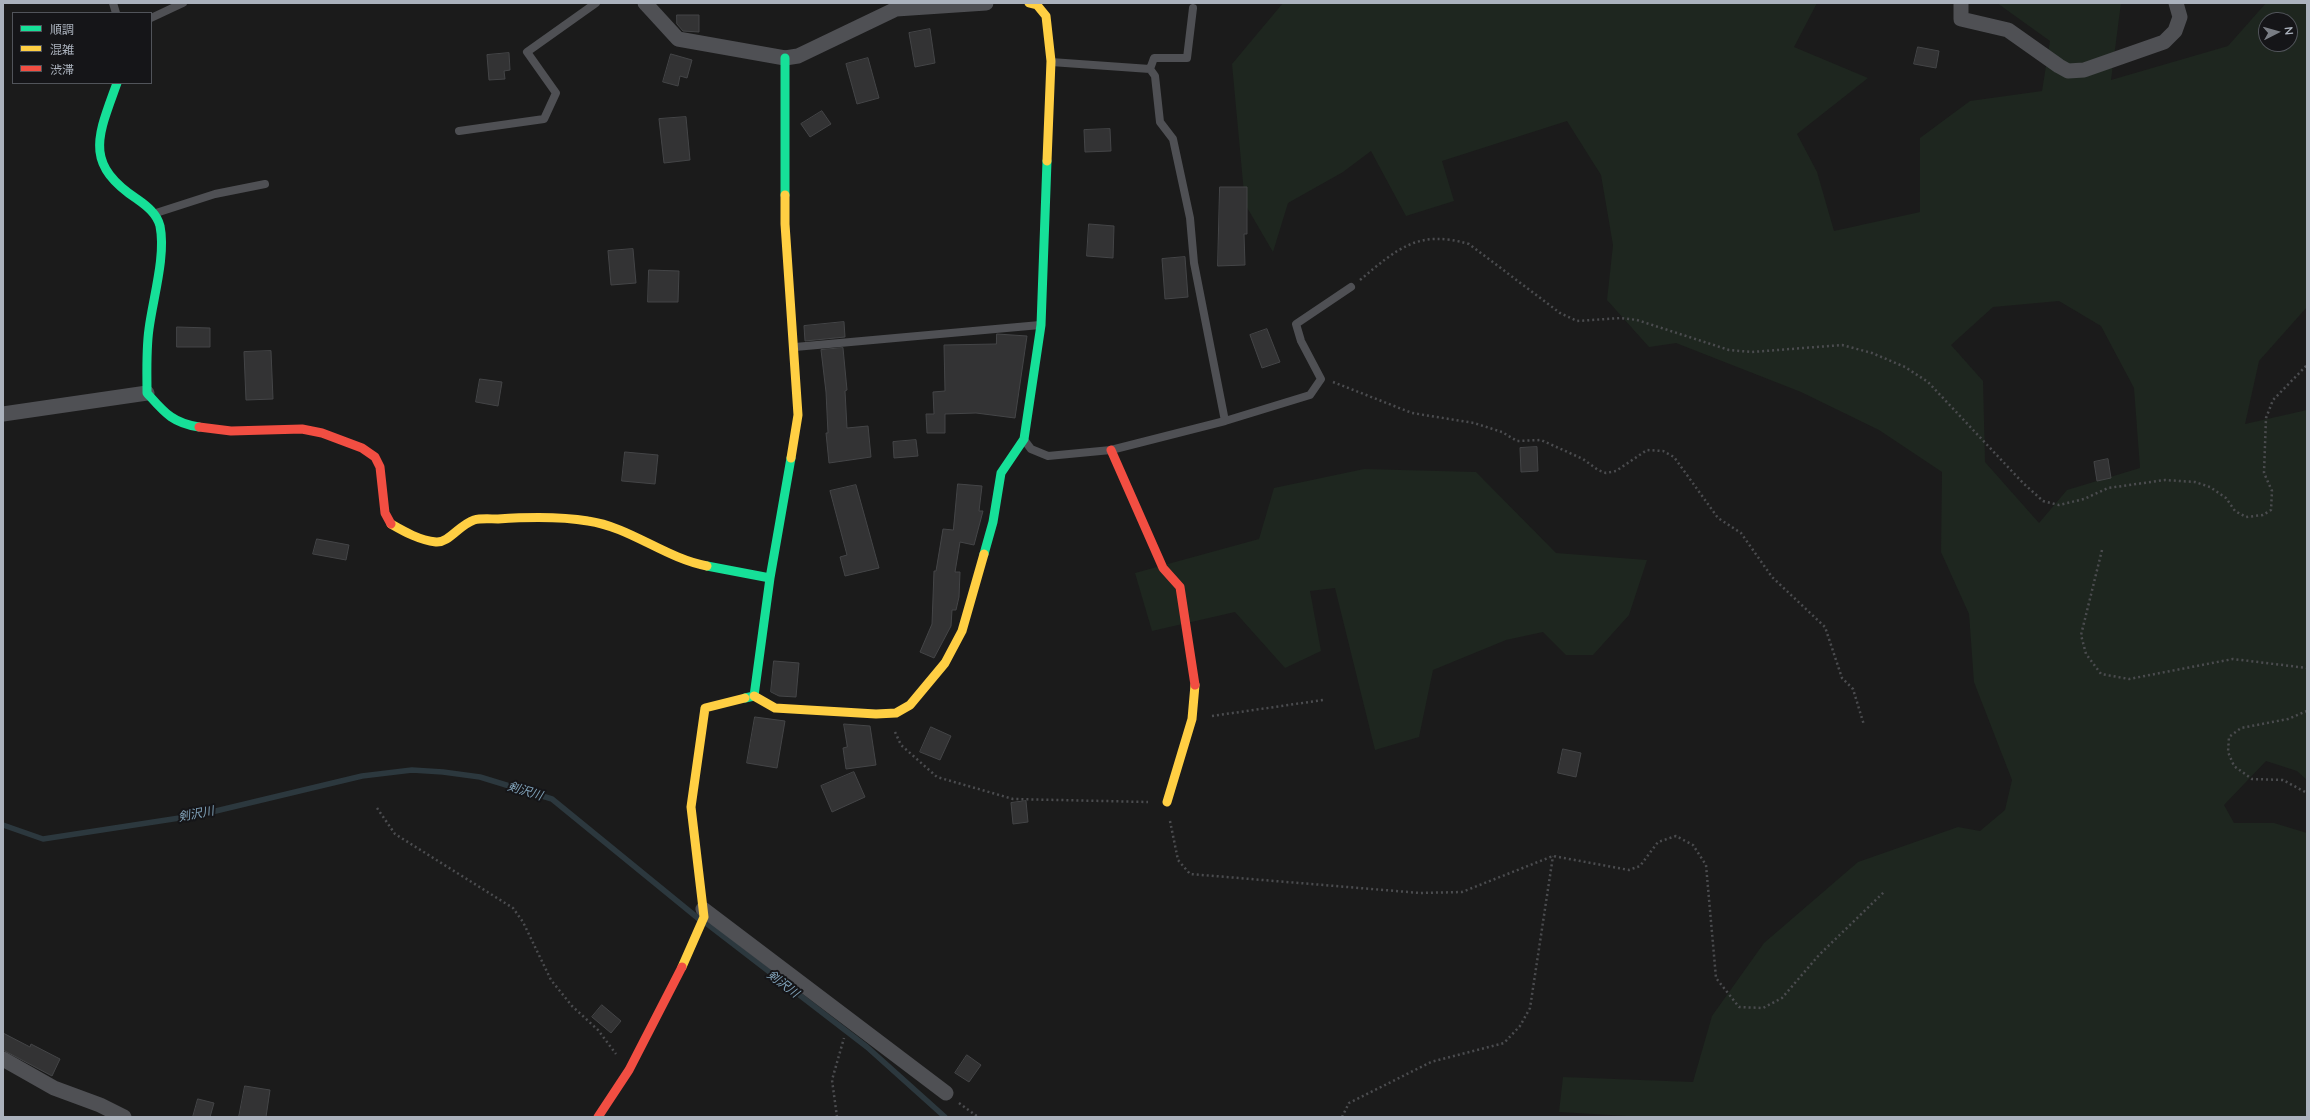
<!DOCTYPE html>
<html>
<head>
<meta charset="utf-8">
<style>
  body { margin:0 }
  #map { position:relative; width:2310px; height:1120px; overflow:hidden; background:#1b1b1b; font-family:Lato,"Noto Sans JP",sans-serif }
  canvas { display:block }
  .frame { position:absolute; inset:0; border:4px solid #abb2bd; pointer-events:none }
  .legend { position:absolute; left:12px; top:12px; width:140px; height:72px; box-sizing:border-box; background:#151518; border:1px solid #51545a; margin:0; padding:5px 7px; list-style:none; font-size:12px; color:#abb2bd }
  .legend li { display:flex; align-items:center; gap:8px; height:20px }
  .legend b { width:20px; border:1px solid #51545a }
  .north { position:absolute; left:2258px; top:12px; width:40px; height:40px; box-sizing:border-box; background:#151518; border:1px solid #51545a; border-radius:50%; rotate:84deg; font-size:11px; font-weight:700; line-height:16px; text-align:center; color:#abb2bd }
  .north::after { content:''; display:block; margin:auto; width:14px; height:18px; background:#797d84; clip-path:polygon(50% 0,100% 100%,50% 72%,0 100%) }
</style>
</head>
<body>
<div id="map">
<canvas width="2310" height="1120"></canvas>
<div class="frame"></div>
<ul class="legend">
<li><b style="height:5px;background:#16e098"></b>順調</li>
<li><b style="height:5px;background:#ffcf43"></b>混雑</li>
<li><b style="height:5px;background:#f24e42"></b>渋滞</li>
</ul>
<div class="north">N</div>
</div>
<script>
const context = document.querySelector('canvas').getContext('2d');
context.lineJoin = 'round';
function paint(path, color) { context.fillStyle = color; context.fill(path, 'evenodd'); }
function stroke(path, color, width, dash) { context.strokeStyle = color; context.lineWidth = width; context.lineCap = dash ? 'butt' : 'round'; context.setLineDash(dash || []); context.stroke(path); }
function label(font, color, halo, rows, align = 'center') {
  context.font = font + ' Lato,"Noto Sans JP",sans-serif'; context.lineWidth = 4; context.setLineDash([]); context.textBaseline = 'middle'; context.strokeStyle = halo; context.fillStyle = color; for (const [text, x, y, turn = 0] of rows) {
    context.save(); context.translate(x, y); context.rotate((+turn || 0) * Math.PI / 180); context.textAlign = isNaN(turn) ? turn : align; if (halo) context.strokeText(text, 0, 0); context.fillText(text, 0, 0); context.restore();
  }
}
paint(new Path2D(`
  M 1283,3 L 1817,3 L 1794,47 L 1868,78 L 1797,134 L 1817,172 L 1834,231 L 1920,212 L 1920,138 L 1970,101 L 2042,91 L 2050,41 L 1997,3 L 2121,3 L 2111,80 L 2228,46 L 2266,3 L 2307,3 L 2307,307 L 2259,361 L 2245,424 L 2307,410 L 2307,780 L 2297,771 L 2266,761 L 2224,805 L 2234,823 L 2274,823 L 2307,833 L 2307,1117 L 1643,1117 L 1559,1112 L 1563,1077 L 1693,1082 L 1712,1016 L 1764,943 L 1858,862 L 1958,827 L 1980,831 L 2005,810 L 2012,780 L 1974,682 L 1969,614 L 1941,552 L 1942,472 L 1879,430 L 1801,392 L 1676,343 L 1649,347 L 1607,300 L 1613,245 L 1601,175 L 1567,121 L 1442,161 L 1454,201 L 1406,216 L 1371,151 L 1343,172 L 1288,203 L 1273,252 L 1245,204 L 1232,64 ZM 2266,20 L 2290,20 L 2290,44 L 2266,44 ZM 2059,301 L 2101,326 L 2134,388 L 2140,468 L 2067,490 L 2039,523 L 1985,462 L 1983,381 L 1951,345 L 1993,307 Z
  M 1364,469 L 1476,472 L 1556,553 L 1647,560 L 1629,615 L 1593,655 L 1566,655 L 1543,632 L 1506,640 L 1433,670 L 1419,737 L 1375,750 L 1335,588 L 1310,591 L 1321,651 L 1285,668 L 1235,612 L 1152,631 L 1135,573 L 1259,539 L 1274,488 Z`), '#1e261f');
stroke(new Path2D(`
  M 3,825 L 43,839 L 199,815 L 362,776 L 412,770 L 443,772 L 480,777 L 552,799 L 699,919
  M 706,923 L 867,1047 L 945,1117`), '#2c383e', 5.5);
const building = new Path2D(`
  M 677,15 L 699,15 L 699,32 L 683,31 L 677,24 Z
  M 930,29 L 935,63 L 915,67 L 909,33 Z
  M 1918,47 L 1939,51 L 1936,68 L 1914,64 Z
  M 509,53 L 510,70 L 504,71 L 505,79 L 489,80 L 487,55 Z
  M 671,54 L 692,60 L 687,78 L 680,76 L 678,86 L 663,82 Z
  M 868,58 L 879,98 L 857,104 L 846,64 Z
  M 822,111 L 831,124 L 810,137 L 801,124 Z
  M 686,117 L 690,160 L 664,163 L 659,119 Z
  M 1110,129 L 1111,151 L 1085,152 L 1084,130 Z
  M 1220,187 L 1247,187 L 1247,234 L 1244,234 L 1245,265 L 1218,266 Z
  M 1089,224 L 1114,226 L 1113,258 L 1087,256 Z
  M 633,249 L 636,283 L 611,285 L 608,251 Z
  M 1185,257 L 1188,297 L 1165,299 L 1162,259 Z
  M 649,270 L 679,271 L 678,302 L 648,302 Z
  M 844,322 L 845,337 L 805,341 L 804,326 Z
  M 177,327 L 210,328 L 210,347 L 177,347 Z
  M 1267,329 L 1280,362 L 1262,368 L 1250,335 Z
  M 997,334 L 1027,336 L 1015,418 L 976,413 L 945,414 L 945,433 L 927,433 L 926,414 L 934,414 L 933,392 L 945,391 L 944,345 L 996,344 Z
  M 843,348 L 847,390 L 845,391 L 847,428 L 868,426 L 871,457 L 829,463 L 826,433 L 828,433 L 826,392 L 821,350 Z
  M 271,351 L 273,399 L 246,400 L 244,352 Z
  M 480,379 L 502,382 L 498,406 L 476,402 Z
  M 916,440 L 918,456 L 894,458 L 893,442 Z
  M 1537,447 L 1538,471 L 1521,472 L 1520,448 Z
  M 625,452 L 658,455 L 655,484 L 622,481 Z
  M 2108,459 L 2111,478 L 2097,481 L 2094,462 Z
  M 958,484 L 982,486 L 979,511 L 983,511 L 974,545 L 960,542 L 955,572 L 960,572 L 959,597 L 956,610 L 952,610 L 951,626 L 934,658 L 920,652 L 932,624 L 934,571 L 936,571 L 943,529 L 953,530 Z
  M 856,485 L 879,568 L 845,576 L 840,557 L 847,555 L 830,491 Z
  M 317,539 L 349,545 L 346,560 L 313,554 Z
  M 774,661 L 799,663 L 796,697 L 779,696 L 771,692 Z
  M 755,717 L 785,721 L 777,768 L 747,763 Z
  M 844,724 L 870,726 L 876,765 L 846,769 L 843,748 L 847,747 Z
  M 931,727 L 951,736 L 940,760 L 920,752 Z
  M 1563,749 L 1581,753 L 1576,777 L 1558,773 Z
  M 854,772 L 865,797 L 832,812 L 821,786 Z
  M 1026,801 L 1028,822 L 1013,824 L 1011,803 Z
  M 602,1005 L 621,1021 L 611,1033 L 592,1017 Z
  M 3,1033 L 30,1047 L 31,1044 L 60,1059 L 52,1076 L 3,1050 Z
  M 967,1055 L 981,1065 L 969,1082 L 955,1073 Z
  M 245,1086 L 270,1090 L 266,1117 L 239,1117 Z
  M 198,1099 L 214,1103 L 210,1117 L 193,1117 Z`);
paint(building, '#333334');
stroke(building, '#444547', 1);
stroke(new Path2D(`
  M 1360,280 C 1397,249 1418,229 1469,244 L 1560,313 L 1577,321 L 1621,318 L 1637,320 L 1729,350 L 1752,352 L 1842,345 L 1872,353 L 1905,367 L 1928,382 L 2023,483 L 2043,501 L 2059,505 L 2084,499 L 2108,488 L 2165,480 L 2195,482 L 2210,487 L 2226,498 L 2235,511 L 2246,517 L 2263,515 L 2271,510 L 2272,491 L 2264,473 L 2266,418 L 2273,400 L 2307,365
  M 1333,382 L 1412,413 L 1474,423 L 1502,432 L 1517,441 L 1541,440 L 1583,459 L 1598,470 L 1606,473 L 1616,471 L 1647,450 L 1663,451 L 1674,457 L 1718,518 L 1741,533 L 1772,577 L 1825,627 L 1842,678 L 1853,689 L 1864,725
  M 2102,550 L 2081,635 L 2086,654 L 2101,674 L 2129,679 L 2233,659 L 2307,668
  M 2307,711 L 2288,719 L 2241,728 L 2229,737 L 2228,752 L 2234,766 L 2252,779 L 2283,780 L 2307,793
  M 1212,716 L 1323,700
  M 895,732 L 901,745 L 937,777 L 1013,799 L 1148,802
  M 377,808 L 395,834 L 513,908 L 523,922 L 551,980 L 572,1006 L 598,1030 L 616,1054
  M 1170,821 L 1178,860 L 1190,874 L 1420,893 L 1462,892 L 1553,856 L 1629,870 L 1640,866 L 1658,842 L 1676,836 L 1693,845 L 1706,865 L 1716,978 L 1739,1007 L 1763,1008 L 1782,998 L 1819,955 L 1884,892
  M 959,1103 L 978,1117
  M 837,1117 L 832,1080 L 844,1038
  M 1342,1117 L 1349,1103 L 1431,1062 L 1504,1043 L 1520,1026 L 1530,1008 L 1553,856`), '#4b4c4f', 2.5, [2, 3]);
stroke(new Path2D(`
  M 113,3 L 116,13
  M 151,18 L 183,3
  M 1051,62 L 1150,69 L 1155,76 L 1160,122 L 1173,139 L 1190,218 L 1194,263 L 1225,421
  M 1150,69 L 1154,58 L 1187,58 L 1193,8
  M 459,131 L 544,119 L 556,93 L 527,52 L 596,3
  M 156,213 L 215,194 L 265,184
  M 795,347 L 1040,325
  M 1025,441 L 1031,449 L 1048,456 L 1111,450 L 1225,421 L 1310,395 L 1321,379 L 1301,341 L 1296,324 L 1351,287`), '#4f5054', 8);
stroke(new Path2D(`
  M 645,3 L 678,39 L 785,58 L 798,56 L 896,9 L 896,3
  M 1961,3 L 1961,19 L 2008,30 L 2059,66 L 2068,71 L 2084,70 L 2164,42 L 2175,31 L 2180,17 L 2176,3
  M 896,9 L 986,3
  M 3,414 L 147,393
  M 703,909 L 946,1093
  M 3,1059 L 54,1088 L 100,1105 L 124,1117`), '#4f5054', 15);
stroke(new Path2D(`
  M 785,58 L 785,195
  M 117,83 C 98,136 83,163 137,199 C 147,206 157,214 160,226 C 166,256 153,298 149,329 C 146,350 147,372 147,393 C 164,412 172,423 199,427
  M 984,554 L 993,522 L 1001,473 L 1024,439 L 1041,325 L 1047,161
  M 707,566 L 770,578
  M 745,698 L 754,696 L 770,578 L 791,458`), '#16e098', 9);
stroke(new Path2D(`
  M 1029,3 L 1037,5 L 1046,16 L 1051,61 L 1047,161
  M 785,195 L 785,224 L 798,415 L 791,458
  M 391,524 C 405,532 419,540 436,542 C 449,543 459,525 474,520 C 481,518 490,519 498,519 C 528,517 558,516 588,521 C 630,527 665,558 707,566
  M 754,696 L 775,708 L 876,714 L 896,713 L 910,705 L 945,663 L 962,631 L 984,554
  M 1167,802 L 1192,719 L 1195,685
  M 682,967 L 704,917 L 691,807 L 705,708 L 745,698`), '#ffcf43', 9);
stroke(new Path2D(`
  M 199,427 L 231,431 L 302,429 L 322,433 L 362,448 L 375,457 L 380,467 L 385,513 L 391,524
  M 1111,450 L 1163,568 L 1180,587 L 1195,685
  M 598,1117 L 629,1070 L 682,967`), '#f24e42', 9);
label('italic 12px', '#81a3ba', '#151518', [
  ["剣沢川",525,791,17],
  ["剣沢川",196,814,-11],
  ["剣沢川",783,984,37]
]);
</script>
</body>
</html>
